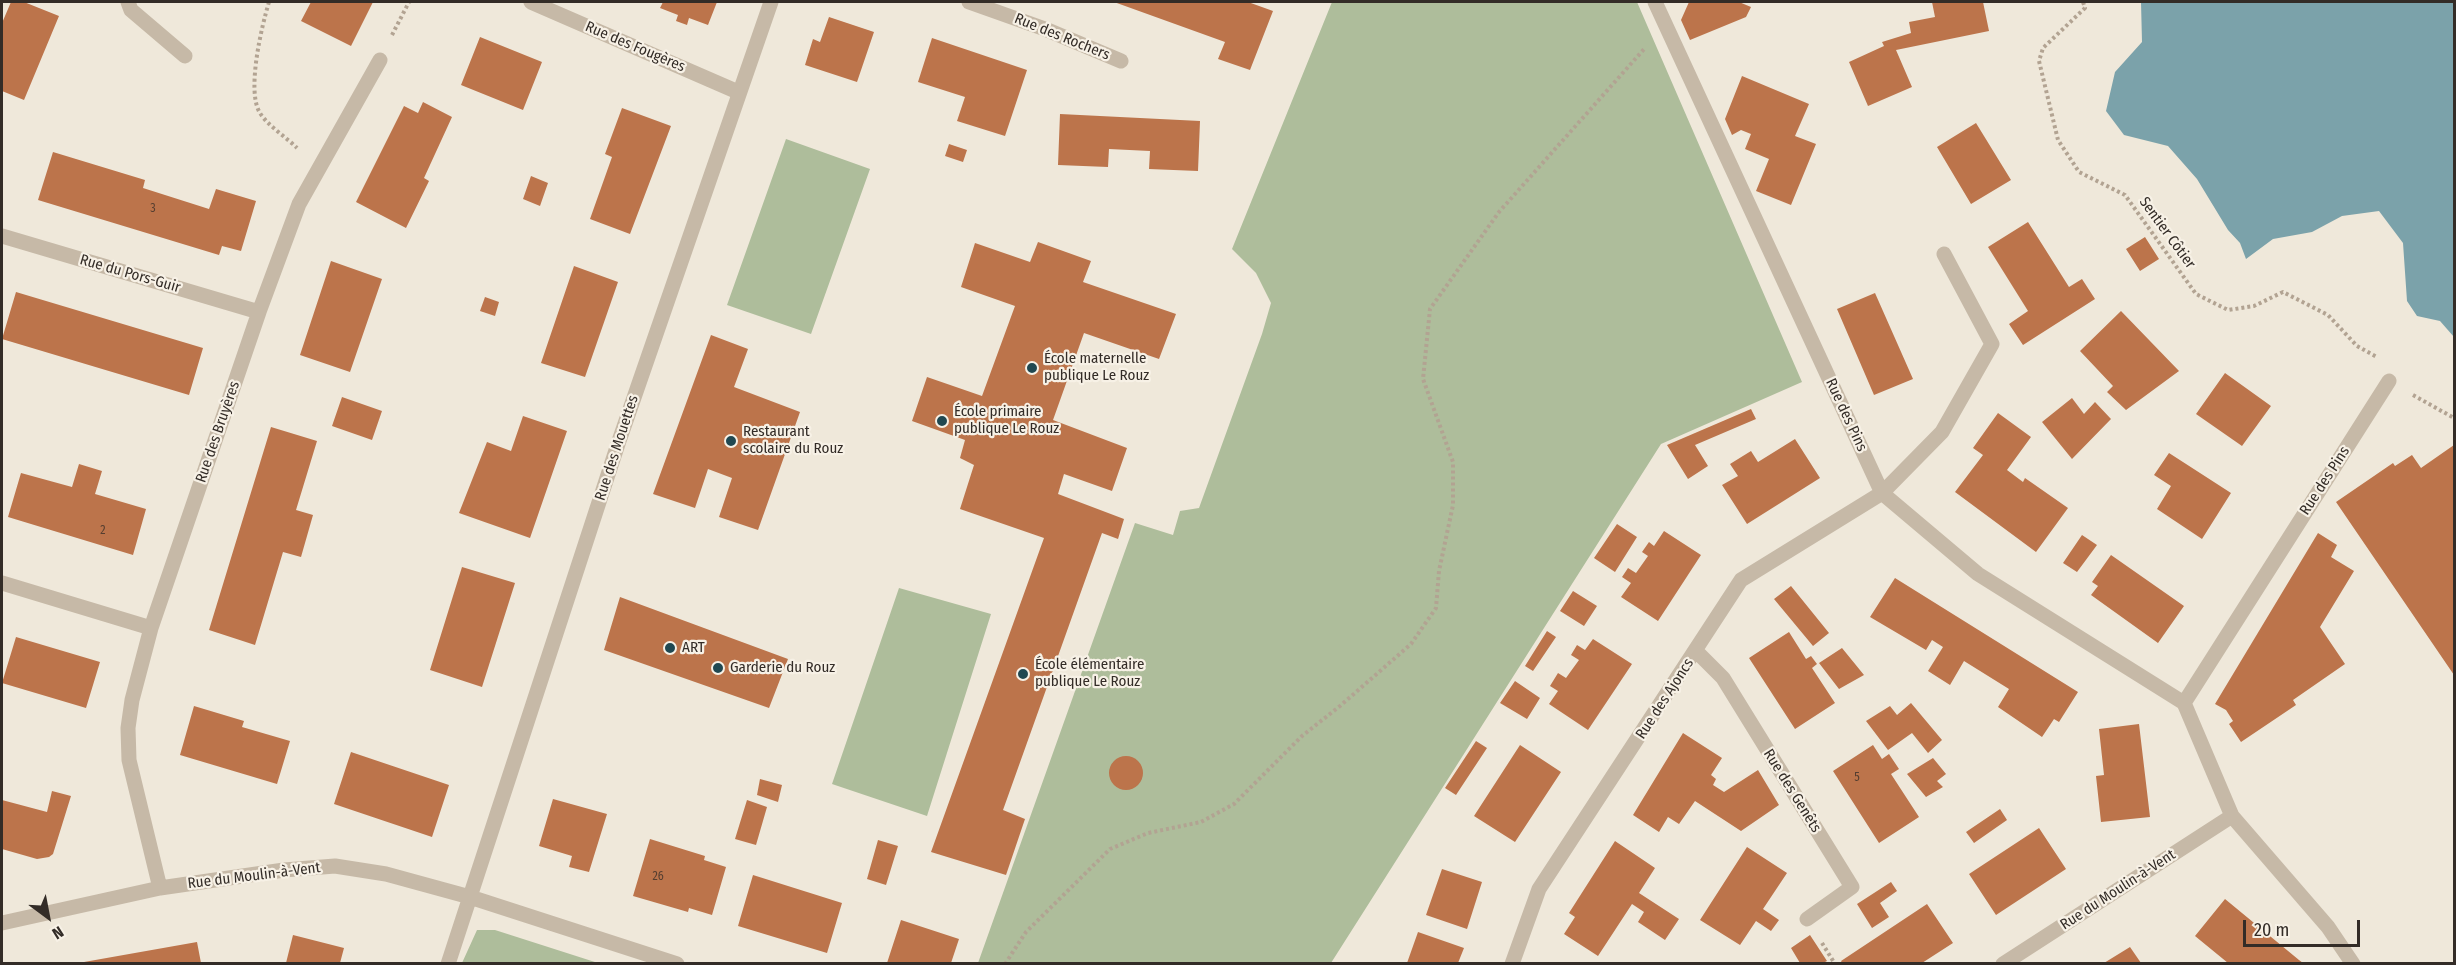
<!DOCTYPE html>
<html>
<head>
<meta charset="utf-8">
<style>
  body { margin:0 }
  #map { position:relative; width:2456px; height:965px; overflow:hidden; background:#efe8da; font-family:"Fira Sans Condensed",sans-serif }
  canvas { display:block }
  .frame { position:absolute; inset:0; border:3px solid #332c27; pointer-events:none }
  .north { position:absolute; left:18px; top:887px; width:60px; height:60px; -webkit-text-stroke:4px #f7f1e6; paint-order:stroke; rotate:148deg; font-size:16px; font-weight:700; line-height:24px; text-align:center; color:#332c27 }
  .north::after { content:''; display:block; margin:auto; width:21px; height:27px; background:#332c27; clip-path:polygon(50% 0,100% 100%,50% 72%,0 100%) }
  .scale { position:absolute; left:2243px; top:920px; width:117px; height:27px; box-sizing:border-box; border:3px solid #332c27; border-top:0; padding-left:8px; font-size:18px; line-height:21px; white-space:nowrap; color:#332c27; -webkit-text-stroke:4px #f7f1e6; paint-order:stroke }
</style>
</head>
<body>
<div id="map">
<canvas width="2456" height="965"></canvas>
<div class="frame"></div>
<div class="north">N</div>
<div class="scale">20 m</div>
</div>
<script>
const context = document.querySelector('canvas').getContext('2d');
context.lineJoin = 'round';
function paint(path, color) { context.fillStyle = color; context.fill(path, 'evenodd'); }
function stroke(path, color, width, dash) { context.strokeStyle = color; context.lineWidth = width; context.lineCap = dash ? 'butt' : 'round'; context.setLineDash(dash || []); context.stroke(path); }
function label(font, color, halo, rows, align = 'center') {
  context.font = font + ' "Fira Sans Condensed",sans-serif'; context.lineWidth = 4.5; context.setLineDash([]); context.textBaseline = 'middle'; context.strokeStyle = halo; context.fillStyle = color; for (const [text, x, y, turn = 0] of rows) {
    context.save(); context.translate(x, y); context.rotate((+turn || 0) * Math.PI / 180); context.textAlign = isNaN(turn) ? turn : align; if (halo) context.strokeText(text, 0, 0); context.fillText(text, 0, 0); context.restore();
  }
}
paint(new Path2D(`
  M 1332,2 L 1637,2 L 1802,382 L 1661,444 L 1331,963 L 978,963 L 1135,523 L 1173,535 L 1180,511 L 1199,508 L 1262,334 L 1271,303 L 1256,273 L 1232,249 Z
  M 786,139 L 870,169 L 811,334 L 727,305 Z
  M 899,588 L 991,614 L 927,816 L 832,784 Z
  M 477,930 L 495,930 L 598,963 L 462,963 Z`), '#aebd9b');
paint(new Path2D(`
  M 2141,2 L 2454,2 L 2454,337 L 2440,321 L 2417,316 L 2407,301 L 2403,243 L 2379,211 L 2342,216 L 2312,232 L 2273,239 L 2246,259 L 2240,243 L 2228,230 L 2197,179 L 2168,146 L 2124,135 L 2106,111 L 2115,72 L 2142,42 Z`), '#7ba2aa');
paint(new Path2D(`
  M 11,2 L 24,2 L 59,16 L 24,100 L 2,91 L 2,23 Z
  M 311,2 L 373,2 L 351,46 L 301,21 Z
  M 663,2 L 717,2 L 708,25 L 689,18 L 687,25 L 676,21 L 678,15 L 660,8 Z
  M 1114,2 L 1248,2 L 1273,11 L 1250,70 L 1218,59 L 1225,42 Z
  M 1689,2 L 1739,2 L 1751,7 L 1746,17 L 1690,40 L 1681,20 Z
  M 1932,2 L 1983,2 L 1989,31 L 1896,50 L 1912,87 L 1868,106 L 1849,62 L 1884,46 L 1882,42 L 1911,33 L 1909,22 L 1935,17 Z
  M 829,17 L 874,32 L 857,82 L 805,65 L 813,39 L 820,42 Z
  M 480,37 L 542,62 L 523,110 L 461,85 Z
  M 932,38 L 1027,70 L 1005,136 L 957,121 L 965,97 L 918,82 Z
  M 1742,76 L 1809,104 L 1795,136 L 1816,144 L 1791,205 L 1756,191 L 1769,159 L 1745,149 L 1751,134 L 1741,130 L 1732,135 L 1725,119 Z
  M 423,102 L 452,117 L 424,178 L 429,181 L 406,228 L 356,202 L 404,106 L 418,113 Z
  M 622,108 L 671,126 L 630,234 L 590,219 L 612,157 L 605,154 Z
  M 1060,114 L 1200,121 L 1198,171 L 1149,169 L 1150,151 L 1109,149 L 1108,167 L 1058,165 Z
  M 1976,123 L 2011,180 L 1971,204 L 1937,147 Z
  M 949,144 L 967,150 L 963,162 L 945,156 Z
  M 53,152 L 145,180 L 143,188 L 209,209 L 216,189 L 256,201 L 241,251 L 222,246 L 219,255 L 38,200 Z
  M 531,176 L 548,183 L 540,206 L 523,199 Z
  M 2028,222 L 2069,287 L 2082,279 L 2095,299 L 2023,345 L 2009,324 L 2028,311 L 1988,247 Z
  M 2145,237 L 2159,259 L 2140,271 L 2126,249 Z
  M 1038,242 L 1091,261 L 1083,282 L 1176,314 L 1159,359 L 1084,333 L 1053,420 L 1127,448 L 1112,491 L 1064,474 L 1058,494 L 1124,519 L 1118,539 L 1102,533 L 1003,810 L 1025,819 L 1006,875 L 931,852 L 1044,538 L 960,509 L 974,465 L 960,458 L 965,440 L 912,421 L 927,377 L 982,396 L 1015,306 L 961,287 L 975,243 L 1030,262 Z
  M 331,261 L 382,279 L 350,372 L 300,355 Z
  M 574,266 L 618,282 L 585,377 L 541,363 Z
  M 16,292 L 203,348 L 189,395 L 2,339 Z
  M 1875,293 L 1913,379 L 1874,395 L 1837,309 Z
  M 485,297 L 499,302 L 495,316 L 480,311 Z
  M 2121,311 L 2179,371 L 2126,410 L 2107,392 L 2113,386 L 2080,351 Z
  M 711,335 L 748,349 L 734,387 L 800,412 L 758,530 L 719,517 L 732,478 L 708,469 L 695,508 L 653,494 Z
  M 2225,373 L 2271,406 L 2242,446 L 2196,414 Z
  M 342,397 L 382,411 L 372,440 L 332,426 Z
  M 2072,398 L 2084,414 L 2095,402 L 2111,419 L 2072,459 L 2042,422 Z
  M 1751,409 L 1756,419 L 1695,445 L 1708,466 L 1688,479 L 1667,445 Z
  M 1998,413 L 2031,437 L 2007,470 L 2023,482 L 2025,478 L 2068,508 L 2036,552 L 1955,492 L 1983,455 L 1973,448 Z
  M 523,416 L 567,431 L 530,538 L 459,513 L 487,442 L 511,451 Z
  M 271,427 L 317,441 L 296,510 L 313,515 L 301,557 L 283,552 L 255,645 L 209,630 Z
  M 1795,439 L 1820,478 L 1747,524 L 1722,485 L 1738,476 L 1730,464 L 1751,451 L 1758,462 Z
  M 2454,445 L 2454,675 L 2336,502 L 2393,463 L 2395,466 L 2412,455 L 2421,468 Z
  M 2169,453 L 2231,493 L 2202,539 L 2157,509 L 2171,486 L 2154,475 Z
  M 79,464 L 102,471 L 95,494 L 146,509 L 133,555 L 8,517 L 21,473 L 72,487 Z
  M 1617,524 L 1637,537 L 1615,572 L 1594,558 Z
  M 1664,531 L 1701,555 L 1658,621 L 1621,597 L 1631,583 L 1622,577 L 1628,568 L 1636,573 L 1648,556 L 1642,552 L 1649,542 L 1654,546 Z
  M 2318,533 L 2337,545 L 2331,557 L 2354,571 L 2320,627 L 2345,664 L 2293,700 L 2296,705 L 2241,742 L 2229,724 L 2233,721 L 2226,710 L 2215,704 Z
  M 2082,535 L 2097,545 L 2077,572 L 2063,563 Z
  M 2111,555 L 2184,606 L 2158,643 L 2091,595 L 2098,586 L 2092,582 Z
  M 462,567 L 515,583 L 482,687 L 430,670 Z
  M 1895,578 L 2078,692 L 2059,722 L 2054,719 L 2042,737 L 1998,707 L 2009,689 L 1964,661 L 1950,685 L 1928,671 L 1943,647 L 1932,640 L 1926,650 L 1870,617 Z
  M 1791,586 L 1829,633 L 1813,646 L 1774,599 Z
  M 1573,591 L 1597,606 L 1584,626 L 1560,611 Z
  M 620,597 L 788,659 L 769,708 L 604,650 Z
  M 1547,631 L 1556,637 L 1533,671 L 1525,666 Z
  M 1789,632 L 1806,659 L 1811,656 L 1817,664 L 1812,668 L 1835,703 L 1795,729 L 1749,658 Z
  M 16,637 L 100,662 L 86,708 L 2,683 Z
  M 1593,639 L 1632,664 L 1588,730 L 1549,704 L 1558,691 L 1550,686 L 1558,673 L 1566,678 L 1571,671 L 1579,660 L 1571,655 L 1577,645 L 1585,650 Z
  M 1842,648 L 1864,675 L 1839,689 L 1819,663 Z
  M 1515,681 L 1540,698 L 1527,719 L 1500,703 Z
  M 1911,703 L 1942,740 L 1928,753 L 1912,733 L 1888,750 L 1866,721 L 1890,706 L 1897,715 Z
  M 194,706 L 244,721 L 242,727 L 290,741 L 277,784 L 180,755 Z
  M 2139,724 L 2150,817 L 2101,822 L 2096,776 L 2104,775 L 2099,729 Z
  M 1683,733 L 1722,758 L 1711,775 L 1716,779 L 1713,785 L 1724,792 L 1758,770 L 1779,805 L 1741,831 L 1695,801 L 1679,824 L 1668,817 L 1659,832 L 1633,815 Z
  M 1476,741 L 1487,748 L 1456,795 L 1445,788 Z
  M 1520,745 L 1561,772 L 1515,842 L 1474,816 Z
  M 1873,745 L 1882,759 L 1889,754 L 1899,769 L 1891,774 L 1919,817 L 1879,843 L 1833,771 Z
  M 351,752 L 449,785 L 432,837 L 334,804 Z
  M1109 773a17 17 0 1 1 34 0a17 17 0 1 1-34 0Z
  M 1933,758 L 1946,774 L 1937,781 L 1943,787 L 1926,797 L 1907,774 Z
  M 760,779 L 782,785 L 778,802 L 757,795 Z
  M 52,791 L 71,796 L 53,854 L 49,857 L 37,859 L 2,849 L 2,800 L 47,812 Z
  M 553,799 L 607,814 L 589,872 L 569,867 L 572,856 L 539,846 Z
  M 747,800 L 767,807 L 756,845 L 735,839 Z
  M 2000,809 L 2007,820 L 1974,843 L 1966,832 Z
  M 2039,828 L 2066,869 L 1996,915 L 1969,874 Z
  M 650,839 L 705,856 L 704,860 L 726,867 L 712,915 L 689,908 L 688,912 L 633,896 Z
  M 878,840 L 898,846 L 886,885 L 867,879 Z
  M 1615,841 L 1655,868 L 1639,893 L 1679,919 L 1665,940 L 1638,922 L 1644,912 L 1632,904 L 1598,956 L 1564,934 L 1575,917 L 1569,913 Z
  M 1747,847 L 1787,873 L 1763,909 L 1779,920 L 1771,931 L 1756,921 L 1740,945 L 1700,920 Z
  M 1442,869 L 1482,882 L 1467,929 L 1426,915 Z
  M 753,875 L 842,903 L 827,953 L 738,926 Z
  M 1891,882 L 1897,891 L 1880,903 L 1889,917 L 1872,928 L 1857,904 Z
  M 2225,899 L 2299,960 L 2303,963 L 2228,963 L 2195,936 Z
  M 1927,904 L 1953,943 L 1922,963 L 1842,963 L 1841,961 Z
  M 901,920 L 959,939 L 951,963 L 887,963 Z
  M 1418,932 L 1464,948 L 1458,963 L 1407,963 Z
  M 293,935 L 344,948 L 340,963 L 286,963 Z
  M 1810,935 L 1827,961 L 1823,963 L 1800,963 L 1791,948 Z
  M 197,942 L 201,963 L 84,963 L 84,962 Z
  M 2130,947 L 2141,963 L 2104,963 Z`), '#bc744b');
stroke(new Path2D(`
  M 269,2 C 262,25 246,91 260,113 C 268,126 286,137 297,148
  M 2083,2 L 2085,8 L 2043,48 L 2039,61 L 2058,140 L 2079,172 L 2125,195 L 2196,294 L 2228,310 L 2254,306 L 2283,292 L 2328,315 L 2357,346 L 2377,357
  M 392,35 L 409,2
  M 2413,395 L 2454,418
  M 1822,943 L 1835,964
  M 1005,964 L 1026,932 L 1110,849 L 1148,833 L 1201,822 L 1234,804 L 1302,736 L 1340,706 L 1411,644 L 1436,608 L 1439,571 L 1453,505 L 1453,462 L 1423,379 L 1430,309 L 1499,212 L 1645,48`), '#b2a392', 4, [3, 3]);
stroke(new Path2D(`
  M 128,2 L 131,10 L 185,56
  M 531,2 L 738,92
  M 969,2 L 1045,29 L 1121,61
  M 1655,2 L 1882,493 L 1978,574 L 2184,703 L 2232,816 L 2328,927 L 2353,964
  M 2,236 L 259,312
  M 2,583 L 151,628
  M 1697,652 L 1723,678 L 1852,887 L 1807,919
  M 2184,703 L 2389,381
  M 160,888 L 129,760 L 128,728 L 132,700 L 151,628 L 259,312 L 299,204 L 380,60
  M 2,923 L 160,888 L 284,870 L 335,866 L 386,874 L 470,897 L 677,964
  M 448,964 L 619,441 L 771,2
  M 1512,964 L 1539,889 L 1741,580 L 1882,493 L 1942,432 L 1992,344 L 1944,254
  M 2003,964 L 2232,816`), '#c6b9a7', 15);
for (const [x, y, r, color] of [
  [1032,368,6,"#204851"],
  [942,421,6,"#204851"],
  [731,441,6,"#204851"],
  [670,648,6,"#204851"],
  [718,668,6,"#204851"],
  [1023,674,6,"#204851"]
]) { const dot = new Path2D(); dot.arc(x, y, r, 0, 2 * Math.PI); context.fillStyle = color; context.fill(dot); stroke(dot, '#f7f1e6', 2); }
label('12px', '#553e30', null, [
  ["3",153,209],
  ["2",103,531],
  ["5",1857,778],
  ["26",658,877]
]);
label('15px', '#332c27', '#f7f1e6', [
  ["Rue des Rochers",1062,37,22],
  ["Rue des Fougères",635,47,23],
  ["Sentier Côtier",2167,233,54],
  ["Rue du Pors-Guir",130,274,16],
  ["Rue des Pins",1846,415,65],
  ["Rue des Bruyères",218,432,-71],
  ["Rue des Mouettes",617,448,-72],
  ["Rue des Pins",2325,481,-57],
  ["Rue des Ajoncs",1665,699,-57],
  ["Rue des Genêts",1792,791,58],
  ["Rue du Moulin-à-Vent",254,876,-7],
  ["Rue du Moulin-à-Vent",2118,890,-33]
]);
label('15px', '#332c27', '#f7f1e6', [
  ["École maternelle",1044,359],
  ["publique Le Rouz",1044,376],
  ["École primaire",954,412],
  ["publique Le Rouz",954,429],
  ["Restaurant",743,432],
  ["scolaire du Rouz",743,449],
  ["ART",682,648],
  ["École élémentaire",1035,665],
  ["publique Le Rouz",1035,682],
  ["Garderie du Rouz",730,668]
], 'left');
</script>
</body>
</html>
